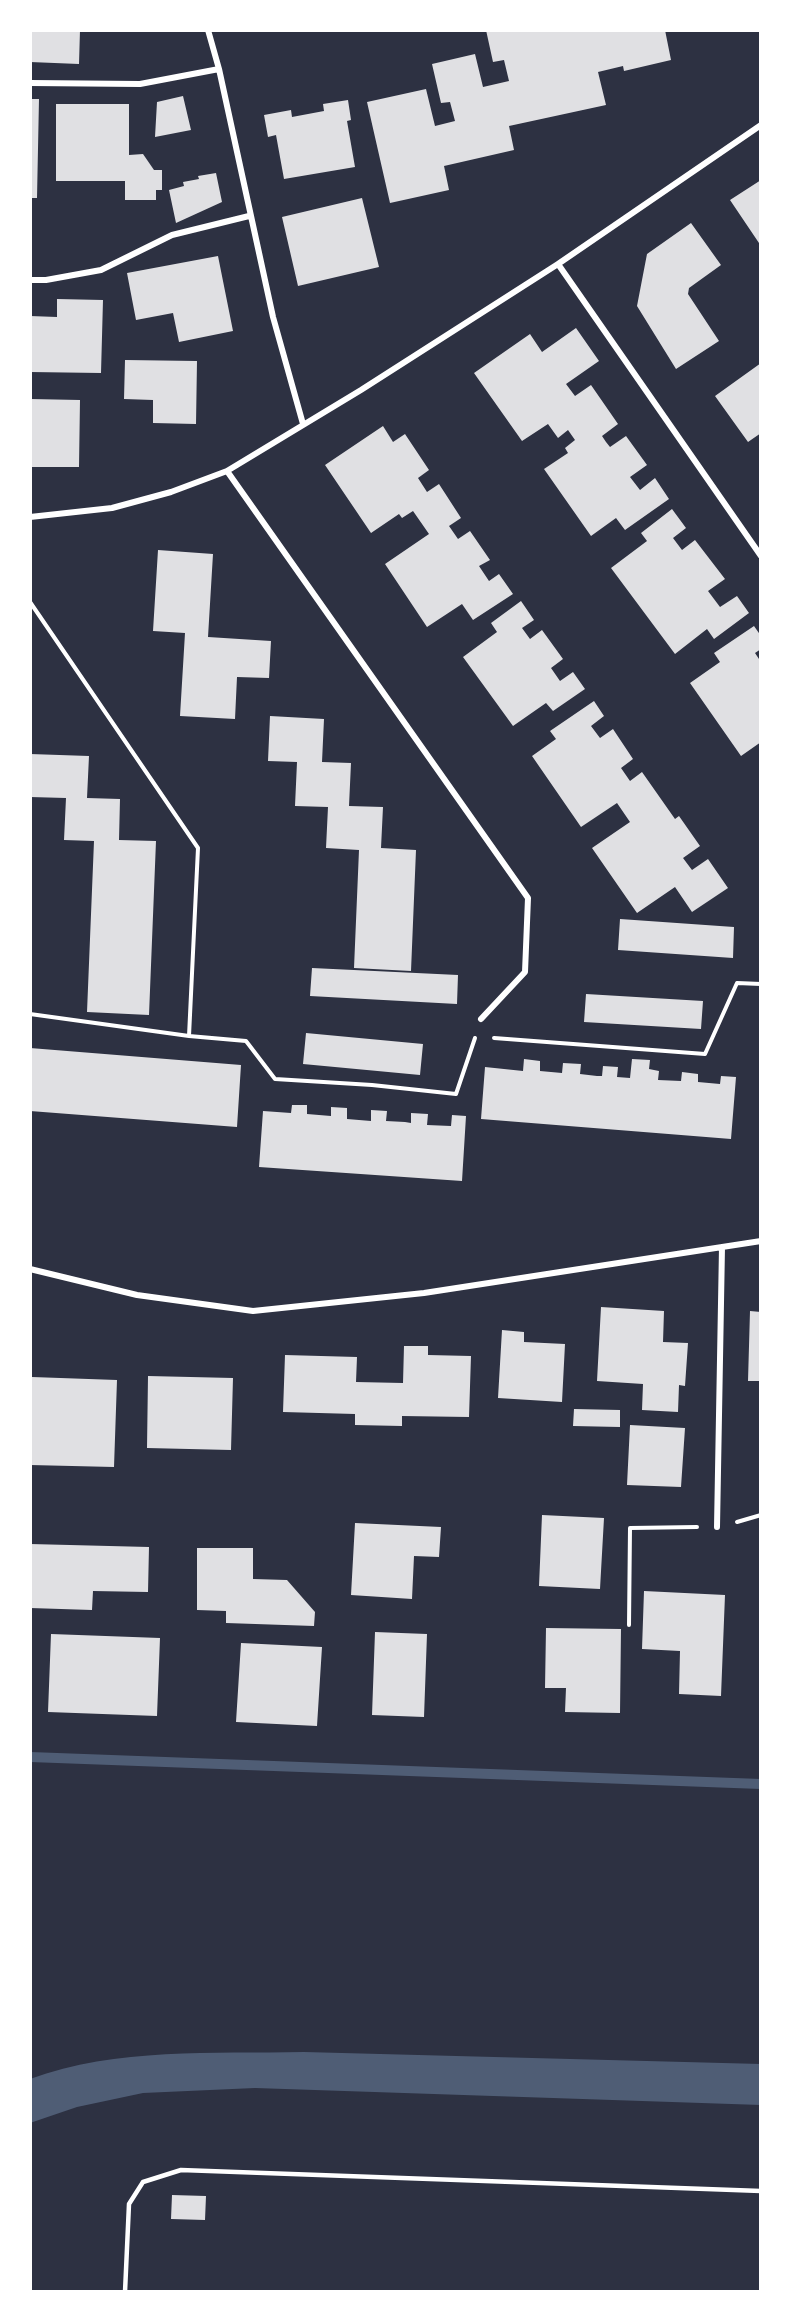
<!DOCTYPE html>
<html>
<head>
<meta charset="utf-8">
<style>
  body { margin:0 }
  #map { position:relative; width:791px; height:2322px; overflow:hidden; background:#2d3142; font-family:Spectral,serif }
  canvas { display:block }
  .frame { position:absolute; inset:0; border:32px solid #fff; pointer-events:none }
</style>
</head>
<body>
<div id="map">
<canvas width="791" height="2322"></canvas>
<div class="frame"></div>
</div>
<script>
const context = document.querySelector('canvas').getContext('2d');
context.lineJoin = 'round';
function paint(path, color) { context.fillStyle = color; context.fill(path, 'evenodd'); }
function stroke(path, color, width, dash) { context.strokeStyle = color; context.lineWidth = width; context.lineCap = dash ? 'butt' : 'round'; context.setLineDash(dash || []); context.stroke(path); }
paint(new Path2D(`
  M 304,2052 L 761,2064 L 761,2105 L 255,2088 L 143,2093 L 77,2107 L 30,2123 L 30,2079 C 117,2047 213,2054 304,2052 Z`), '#4f5d75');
stroke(new Path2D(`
  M 30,1757 L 761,1784`), '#4f5d75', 10);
paint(new Path2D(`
  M 30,30 L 80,30 L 79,64 L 30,62 Z
  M 486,30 L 665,30 L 671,60 L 624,71 L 623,66 L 598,72 L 606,105 L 509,126 L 514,150 L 444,166 L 449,190 L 390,203 L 367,102 L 426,89 L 435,126 L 455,121 L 450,102 L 441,103 L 432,64 L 475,54 L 483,87 L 509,81 L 504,60 L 493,62 Z
  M 183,96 L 191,130 L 155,137 L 157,102 Z
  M 30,99 L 39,99 L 37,198 L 30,198 Z
  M 348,100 L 351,120 L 347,121 L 355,167 L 284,179 L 276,135 L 268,137 L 264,115 L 291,110 L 292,117 L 324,111 L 323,104 Z
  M 56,104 L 129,104 L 129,155 L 143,154 L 154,170 L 162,170 L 162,190 L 156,190 L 156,200 L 125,200 L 125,181 L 56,181 Z
  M 216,173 L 222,202 L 176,223 L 169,190 L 184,186 L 183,182 L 199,179 L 198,176 Z
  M 761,180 L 761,246 L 730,200 Z
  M 362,198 L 379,267 L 298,286 L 282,217 Z
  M 691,223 L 721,265 L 689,288 L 688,294 L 719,341 L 676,369 L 637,306 L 647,254 Z
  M 218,256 L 233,331 L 179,342 L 173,313 L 136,320 L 127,273 Z
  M 57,299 L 103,300 L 101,373 L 30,372 L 30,316 L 57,317 Z
  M 576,328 L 599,361 L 566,384 L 575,396 L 591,385 L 618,424 L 602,436 L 606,442 L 610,447 L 626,436 L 647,465 L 630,477 L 640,490 L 655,478 L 669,499 L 625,530 L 616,518 L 591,536 L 544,469 L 568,453 L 565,448 L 575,440 L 568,430 L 558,438 L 548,424 L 522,441 L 474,373 L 530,334 L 542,352 Z
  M 125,360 L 197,361 L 196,424 L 153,423 L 153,400 L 124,399 Z
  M 761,363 L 761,433 L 748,442 L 715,396 Z
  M 30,399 L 80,400 L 79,467 L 30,467 Z
  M 383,426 L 393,442 L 405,434 L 429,470 L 418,478 L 427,492 L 439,484 L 461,518 L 449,526 L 458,539 L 470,531 L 490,560 L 479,566 L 489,581 L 499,574 L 513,594 L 473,620 L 462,604 L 427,627 L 385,564 L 429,534 L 413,511 L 402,518 L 399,514 L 371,533 L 325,465 Z
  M 672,509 L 686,528 L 673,538 L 682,550 L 695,540 L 725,579 L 708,591 L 720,607 L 737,596 L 749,613 L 714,639 L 707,629 L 675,654 L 611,568 L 647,541 L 641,533 Z
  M 158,550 L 213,554 L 208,637 L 271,641 L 269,678 L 237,677 L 235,719 L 180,716 L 185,633 L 153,631 Z
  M 521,601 L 534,620 L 522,628 L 530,639 L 542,630 L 563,659 L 551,668 L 560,681 L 573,672 L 585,689 L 553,711 L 546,703 L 513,726 L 463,657 L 497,632 L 491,623 Z
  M 754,626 L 761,636 L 761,649 L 755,653 L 761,662 L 761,742 L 741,756 L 690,683 L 720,662 L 714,653 Z
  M 594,701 L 604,716 L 591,726 L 600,738 L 613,729 L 633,759 L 621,768 L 630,781 L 642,772 L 675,819 L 679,816 L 700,846 L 683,858 L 692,870 L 708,859 L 728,888 L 692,912 L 675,887 L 637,913 L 592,848 L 630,822 L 617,803 L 581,827 L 532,756 L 556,739 L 550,731 Z
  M 270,716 L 324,719 L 322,762 L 351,763 L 349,806 L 383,807 L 381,848 L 416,850 L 411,971 L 354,968 L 359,850 L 326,848 L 328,807 L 295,806 L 297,762 L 268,761 Z
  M 30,754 L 89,756 L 87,798 L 120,799 L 119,840 L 156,841 L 149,1015 L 87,1012 L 94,841 L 64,840 L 66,798 L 30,797 Z
  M 620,919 L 734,927 L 733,958 L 618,950 Z
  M 312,968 L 458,975 L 457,1004 L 310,996 Z
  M 586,994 L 703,1001 L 701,1029 L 584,1022 Z
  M 306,1033 L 423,1044 L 420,1075 L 303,1064 Z
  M 30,1048 L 241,1065 L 237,1127 L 30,1111 Z
  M 524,1059 L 540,1061 L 540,1071 L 562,1073 L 563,1063 L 581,1064 L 580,1074 L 597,1076 L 602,1076 L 603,1066 L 618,1067 L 617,1077 L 630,1078 L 632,1059 L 650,1060 L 649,1069 L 659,1071 L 658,1080 L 681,1081 L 682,1072 L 698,1074 L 698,1082 L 720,1084 L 721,1076 L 736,1077 L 731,1139 L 481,1119 L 485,1067 L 523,1071 Z
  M 292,1105 L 307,1105 L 307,1114 L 331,1116 L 331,1107 L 347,1108 L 347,1119 L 371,1121 L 371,1110 L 387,1111 L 386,1121 L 405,1122 L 411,1123 L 411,1113 L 428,1114 L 427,1125 L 451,1126 L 452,1115 L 466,1116 L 462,1181 L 259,1167 L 263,1111 L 291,1113 Z
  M 601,1307 L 664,1311 L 663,1342 L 688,1343 L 685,1386 L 679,1385 L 678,1412 L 642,1410 L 643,1384 L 597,1381 Z
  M 750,1311 L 761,1312 L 761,1381 L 748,1381 Z
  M 502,1330 L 524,1332 L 524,1342 L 565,1344 L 562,1402 L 498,1398 Z
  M 404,1346 L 428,1346 L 428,1355 L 471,1356 L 469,1417 L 402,1416 L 402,1426 L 355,1425 L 355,1414 L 283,1412 L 285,1355 L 357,1357 L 356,1382 L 403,1383 Z
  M 148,1376 L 233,1378 L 231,1450 L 147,1448 Z
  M 32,1377 L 117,1380 L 114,1467 L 30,1465 Z
  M 574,1409 L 620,1410 L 620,1427 L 573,1426 Z
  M 630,1425 L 685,1428 L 681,1487 L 627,1485 Z
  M 542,1515 L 604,1518 L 600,1589 L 539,1586 Z
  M 355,1523 L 441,1527 L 439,1557 L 414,1556 L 412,1599 L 351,1595 Z
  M 30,1544 L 149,1547 L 148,1592 L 93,1591 L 92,1610 L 30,1608 Z
  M 197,1548 L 253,1548 L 253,1579 L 287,1580 L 315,1612 L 314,1626 L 226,1623 L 226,1611 L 197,1610 Z
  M 644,1591 L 725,1595 L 721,1696 L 679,1694 L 680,1651 L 642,1649 Z
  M 546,1628 L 621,1629 L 620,1713 L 565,1712 L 566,1688 L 545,1688 Z
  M 375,1632 L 427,1634 L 424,1717 L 372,1715 Z
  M 51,1634 L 160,1638 L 157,1716 L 48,1712 Z
  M 241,1643 L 322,1647 L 317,1726 L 236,1722 Z
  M 172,2195 L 206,2196 L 205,2220 L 171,2219 Z`), '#e0e0e3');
stroke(new Path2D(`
  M 30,602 L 198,848 L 189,1036
  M 30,1014 L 189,1036 L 246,1041 L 275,1079 L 372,1085 L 456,1094 L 475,1038
  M 494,1038 L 705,1054 L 737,983 L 761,984
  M 737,1522 L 761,1515
  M 629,1625 L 630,1528 L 697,1527`), '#fff', 4);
stroke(new Path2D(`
  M 125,2292 L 129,2204 L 143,2182 L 181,2170 L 761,2191`), '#fff', 4.5);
stroke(new Path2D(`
  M 208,30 L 219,69 L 273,317 L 303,424
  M 30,83 L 140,84 L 219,69
  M 558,264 L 761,556
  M 30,280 L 46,280 L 101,270 L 172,235 L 249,216
  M 227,471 L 528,898 L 525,972 L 481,1019
  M 30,517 L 112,508 L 171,492 L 227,471 L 361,390 L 558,264 L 761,125
  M 30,1269 L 137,1295 L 253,1311 L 424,1293 L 761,1241
  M 717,1527 L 722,1247`), '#fff', 6);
</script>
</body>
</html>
